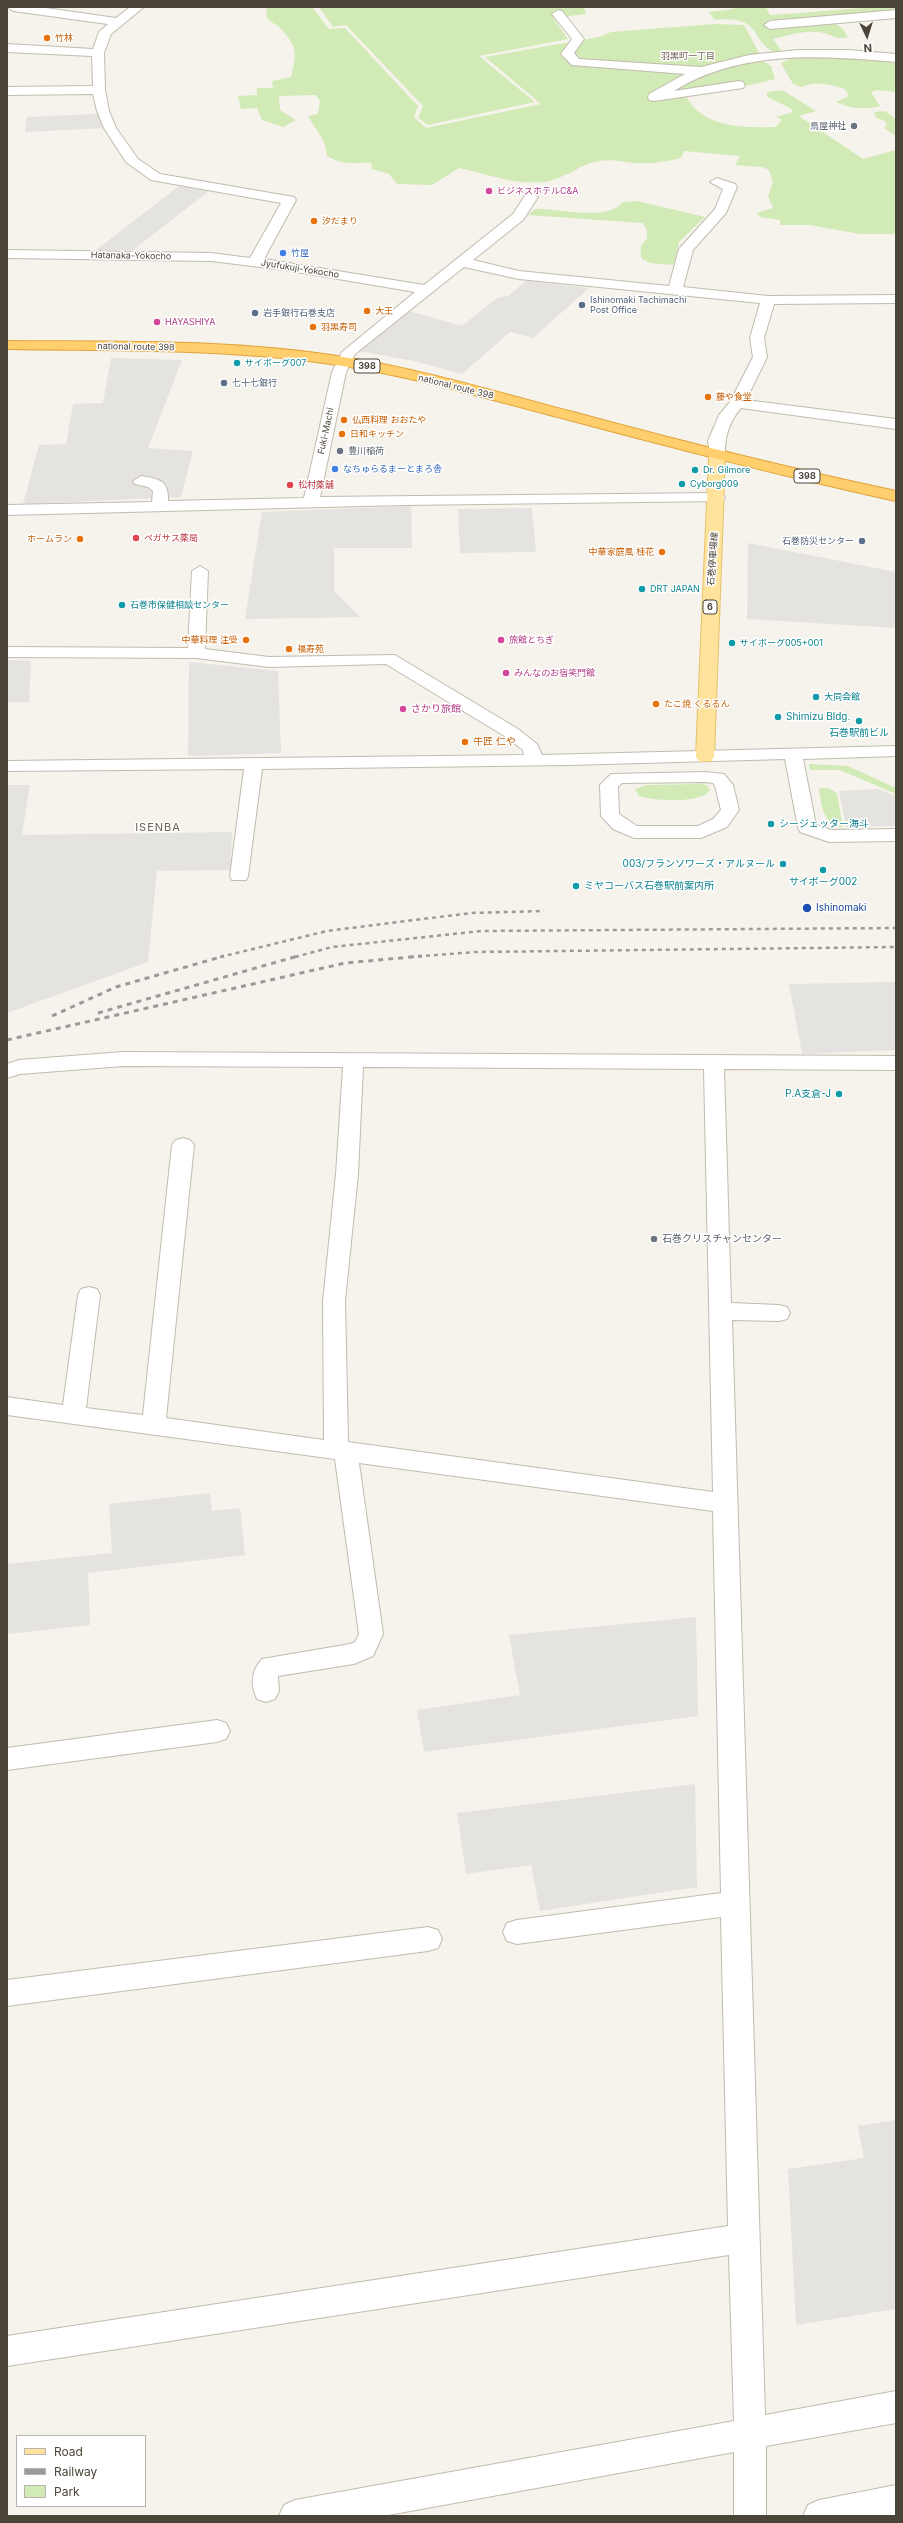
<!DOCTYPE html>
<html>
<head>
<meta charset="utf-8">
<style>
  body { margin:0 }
  #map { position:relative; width:903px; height:2523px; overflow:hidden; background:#f6f3ec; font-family:Inter,sans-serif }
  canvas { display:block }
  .frame { position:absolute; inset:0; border:8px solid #4b4439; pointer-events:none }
  .legend { position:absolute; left:16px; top:2435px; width:130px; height:72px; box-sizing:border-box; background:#fff; border:1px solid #b7b4b0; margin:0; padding:5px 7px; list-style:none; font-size:12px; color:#4b4439 }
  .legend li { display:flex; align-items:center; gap:8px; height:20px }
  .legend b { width:20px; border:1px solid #b7b4b0 }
  .north { position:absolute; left:847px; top:16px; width:40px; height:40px; -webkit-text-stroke:3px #fff; paint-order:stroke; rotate:176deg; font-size:11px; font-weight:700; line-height:16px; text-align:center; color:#4b4439 }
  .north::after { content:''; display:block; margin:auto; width:14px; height:18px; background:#4b4439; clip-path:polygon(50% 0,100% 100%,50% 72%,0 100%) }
</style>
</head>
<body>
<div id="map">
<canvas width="903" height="2523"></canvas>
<div class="frame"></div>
<ul class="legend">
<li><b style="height:5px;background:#ffe39c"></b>Road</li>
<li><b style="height:5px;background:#9a9a9a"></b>Railway</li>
<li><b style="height:11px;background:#d2eab5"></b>Park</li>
</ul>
<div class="north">N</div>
</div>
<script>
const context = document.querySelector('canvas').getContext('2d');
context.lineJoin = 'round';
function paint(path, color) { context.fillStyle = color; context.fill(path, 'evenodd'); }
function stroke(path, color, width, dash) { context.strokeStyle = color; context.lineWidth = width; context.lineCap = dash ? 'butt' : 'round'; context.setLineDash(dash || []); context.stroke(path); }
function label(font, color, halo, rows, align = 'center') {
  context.font = font + ' Inter,"Noto Sans JP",sans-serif'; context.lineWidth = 3; context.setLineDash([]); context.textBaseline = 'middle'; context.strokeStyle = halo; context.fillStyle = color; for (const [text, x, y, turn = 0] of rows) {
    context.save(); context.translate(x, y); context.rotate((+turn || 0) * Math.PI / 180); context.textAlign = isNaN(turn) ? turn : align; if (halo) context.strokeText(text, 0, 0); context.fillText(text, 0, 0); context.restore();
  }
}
paint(new Path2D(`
  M 267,7 L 312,7 L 329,29 L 345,28 L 418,106 L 414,117 L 426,128 L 541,104 L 485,57 L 599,37 L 611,32 L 715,24 L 744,25 L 764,62 L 771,66 L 775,79 C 746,87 716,91 686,96 C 702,128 744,128 775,127 L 782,120 L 776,117 L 793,112 L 790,108 L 767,97 L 767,92 L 782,90 L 816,111 L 799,116 L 863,159 L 896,150 L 896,234 L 860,234 L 809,225 L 780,225 L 780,220 L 760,217 L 757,213 L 773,208 L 768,196 L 773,182 L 769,170 L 762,167 L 735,165 L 740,156 L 684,151 L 681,158 C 666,162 650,164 635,163 C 623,162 611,159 599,161 C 581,164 567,177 549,181 C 520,187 487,174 459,168 L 432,185 L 397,184 L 389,174 L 372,169 L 371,163 C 352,162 345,166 327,156 C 325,136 317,133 308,116 L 318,114 L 320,101 L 316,95 L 279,96 L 280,110 L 296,120 L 283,127 L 262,120 L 257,108 L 241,109 L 238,96 L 257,95 L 257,88 L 273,88 L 272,81 L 291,77 C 297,53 298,47 280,28 C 275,23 270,23 266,16 Z
  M 319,7 L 584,7 L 586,14 L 553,18 L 568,39 L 479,56 L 535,102 L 428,125 L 418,118 L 423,106 L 346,25 L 333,27 Z
  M 734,7 L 766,7 L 770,15 C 812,13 854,7 896,7 L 896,11 L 829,19 L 764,24 L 765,27 L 835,24 L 842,28 L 848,37 C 835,40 835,36 824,33 C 807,29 789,35 773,39 L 781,50 L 777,54 C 748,41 764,15 715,20 L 709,12 L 734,9 Z
  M 870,57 L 896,60 L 896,92 L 877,90 L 871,92 L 880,106 C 863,110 852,109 836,102 L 849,96 L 845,89 C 831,85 815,80 802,87 L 793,84 L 781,63 L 790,59 Z
  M 885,111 L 896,119 L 896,136 L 884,128 L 887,126 L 885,121 L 876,118 L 874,112 Z
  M 637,201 L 705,217 L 679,242 L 674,265 L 650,263 L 642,259 C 639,250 640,245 647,239 L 647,230 L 643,223 L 527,215 L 536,209 C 559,208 607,222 623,202 Z
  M 809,764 L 848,766 L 896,788 L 896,794 L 840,770 L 810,770 Z
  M 699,784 L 707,785 L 710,790 C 702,804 653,801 639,796 L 635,789 L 647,785 Z
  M 819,788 L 828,788 L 837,793 L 843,828 C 823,822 821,807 819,788 Z`), '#d2eab5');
paint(new Path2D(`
  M 97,114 L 105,128 L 25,132 L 27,117 Z
  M 179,186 L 209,191 L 133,250 L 96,250 Z
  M 526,281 L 589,288 L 533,338 L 510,332 L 462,374 L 414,361 L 358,351 L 409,311 L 462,326 L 497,298 L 508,296 Z
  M 111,358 L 182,360 L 148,448 L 193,451 L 181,497 L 23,504 L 39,445 L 66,444 L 73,404 L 103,403 Z
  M 411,506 L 412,548 L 334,548 L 334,591 L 360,617 L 245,619 L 262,512 Z
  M 532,508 L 536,552 L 460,553 L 458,509 Z
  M 748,543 L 896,572 L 896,628 L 747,619 Z
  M 7,660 L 31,661 L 29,702 L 7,702 Z
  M 189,662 L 278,671 L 281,753 L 188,756 Z
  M 7,785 L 30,785 L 22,835 L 232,832 L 230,870 L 157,871 L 148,962 L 7,1013 Z
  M 878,789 L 895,796 L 896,826 L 846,827 L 839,791 Z
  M 896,982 L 896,1050 L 802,1054 L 789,984 Z
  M 210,1493 L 212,1511 L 240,1508 L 245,1555 L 88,1573 L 90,1625 L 7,1634 L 7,1564 L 112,1553 L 109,1504 Z
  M 696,1617 L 698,1716 L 424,1752 L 417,1710 L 520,1695 L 509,1635 Z
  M 695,1784 L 697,1887 L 540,1911 L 531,1865 L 466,1874 L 457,1813 Z
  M 896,2120 L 896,2309 L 796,2325 L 788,2169 L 864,2158 L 858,2126 Z`), '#e5e3e0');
const minor = new Path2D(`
  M 7,7 L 39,7 L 116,18 L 130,7 L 144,7 L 111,34 L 104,53 L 105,90 L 109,111 L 116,128 L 138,159 L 160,174 L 294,197 L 296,200 L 264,259 L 424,285 L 513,214 L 526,194 L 531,193 L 538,197 L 523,220 L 473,260 L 519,271 L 669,286 L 679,249 L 715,209 L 723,189 L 710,182 L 717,178 L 735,184 L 737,187 L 726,213 L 693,250 L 683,287 L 768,296 L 896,295 L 896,303 L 774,304 L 764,338 L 767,357 L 746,400 L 896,419 L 896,429 L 741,408 C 729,422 724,438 725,456 L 717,461 L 711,459 L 708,441 L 719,415 L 730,402 L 753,357 L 750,338 L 760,303 L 519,279 L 464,267 L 355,354 L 346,372 L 320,497 L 717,493 L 723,495 L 725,498 L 723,501 L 405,505 L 7,515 L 7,505 L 152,502 L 153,491 L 148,487 L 135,484 L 133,481 L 141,476 C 159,479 169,480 168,501 L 304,498 L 332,372 L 342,352 L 415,292 L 285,270 L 211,261 L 7,258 L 7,250 L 211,253 L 250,258 L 281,203 L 151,180 L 126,162 L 104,128 L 97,111 L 93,94 L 7,95 L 7,87 L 93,86 L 92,56 L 7,52 L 7,44 L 93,49 L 99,32 L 108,24 L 13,11 Z
  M 558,10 L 562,11 L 584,39 L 574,53 L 579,59 L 701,67 L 749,55 L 798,50 L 848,50 L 896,54 L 896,62 C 822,55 739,50 674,91 L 739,81 L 743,82 L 745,85 L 743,88 L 654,101 L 649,100 L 648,97 L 649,94 L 685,74 L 572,65 L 561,54 L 572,39 L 552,14 Z
  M 896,10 L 896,18 L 770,29 L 764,25 L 770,21 Z
  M 200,566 L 208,571 L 205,649 L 269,657 L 395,655 L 518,729 L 537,744 L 542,755 L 896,746 L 896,756 L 803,759 L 816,825 L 831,830 L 896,829 L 896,841 L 829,842 L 800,832 L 798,828 L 785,759 L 570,765 L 262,769 L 248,876 L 246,880 L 232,880 L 230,876 L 244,769 L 7,771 L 7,761 L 524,755 L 523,750 L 506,737 L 386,664 L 269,667 L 196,658 L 7,657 L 7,647 L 188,648 L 192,571 Z
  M 705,772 L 724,774 L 733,785 L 739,810 L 727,827 L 701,838 L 634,838 L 613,829 L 601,816 L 600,785 L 611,774 ZM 705,782 L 713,783 L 715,786 L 721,810 L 713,819 L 698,826 L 637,826 L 619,814 L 618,787 L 622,783 Z
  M 123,1052 L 896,1056 L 896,1070 L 724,1069 L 731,1303 L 779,1305 L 787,1307 L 790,1313 L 787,1319 L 779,1321 L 732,1320 L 765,2415 L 896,2391 L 896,2423 L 766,2446 L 766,2516 L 734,2516 L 734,2452 L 383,2516 L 279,2516 L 284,2505 L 295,2500 L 734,2421 L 729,2255 L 7,2366 L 7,2336 L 728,2226 L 721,1917 L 517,1944 L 507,1941 L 503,1932 L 507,1923 L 517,1920 L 721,1893 L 713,1511 L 359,1463 L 383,1634 L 373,1656 L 354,1664 L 278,1676 L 279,1691 L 275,1699 L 266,1702 L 257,1699 C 250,1684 251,1671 262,1659 L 350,1644 L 355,1642 L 359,1634 L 335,1459 L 7,1415 L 7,1397 L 63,1405 L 78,1295 L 81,1289 L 89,1287 L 97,1289 L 100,1295 L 86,1408 L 143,1415 L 172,1145 L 176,1140 L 183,1138 L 190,1140 L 194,1145 L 166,1418 L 324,1440 L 323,1301 L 336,1174 L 343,1067 L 123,1066 L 20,1074 L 7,1078 L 7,1064 L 19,1060 ZM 363,1067 L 704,1069 L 713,1492 L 348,1442 L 345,1301 L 358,1174 Z
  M 217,1720 L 226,1723 L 230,1731 L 226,1739 L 217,1742 L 7,1770 L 7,1748 Z
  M 428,1927 L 438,1930 L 442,1939 L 438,1948 L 428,1951 L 7,2006 L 7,1980 Z
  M 896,2485 L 896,2516 L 803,2516 L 808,2505 L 819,2500 Z`);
const major = new Path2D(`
  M 717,451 L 725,456 L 714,757 L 711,761 L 699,761 L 696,757 L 709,456 Z`);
const highway = new Path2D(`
  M 7,341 C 119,342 232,339 343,357 C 421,369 497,392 573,412 C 680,441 788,468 896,491 L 896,501 C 786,477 677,449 569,420 C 494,401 420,378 343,366 C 232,348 119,351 7,349 Z`);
stroke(minor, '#c2bbae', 2);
stroke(major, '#e6c16a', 2);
stroke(highway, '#e0a43c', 2);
paint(minor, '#fff');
paint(major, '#ffe39c');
paint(highway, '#ffcf6e');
stroke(new Path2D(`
  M 220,957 L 327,931 L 471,913 L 544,911
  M 295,957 L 332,947 L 481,931 L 896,928
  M 410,957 L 475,952 L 896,947`), '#9a9a9a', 2.5, [4, 4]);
stroke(new Path2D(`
  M 98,1013 L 298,956
  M 52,1016 L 116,987 L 224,956
  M 7,1040 L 345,963 L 422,956`), '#9a9a9a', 3, [5, 5]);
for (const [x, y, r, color] of [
  [47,38,4,"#e8710a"],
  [854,126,4,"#6b7280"],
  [489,191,4,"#d1479c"],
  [314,221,4,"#e8710a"],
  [283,253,4,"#3f7fe0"],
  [582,305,4,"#5c6f8a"],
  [367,311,4,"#e8710a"],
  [255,313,4,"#5c6f8a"],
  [157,322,4,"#d1479c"],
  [313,327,4,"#e8710a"],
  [237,363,4,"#0f9aa8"],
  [224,383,4,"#5c6f8a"],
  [708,397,4,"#e8710a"],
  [344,420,4,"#e8710a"],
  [342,434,4,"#e8710a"],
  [340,451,4,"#6b7280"],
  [335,469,4,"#3f7fe0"],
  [695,470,4,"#0f9aa8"],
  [682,484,4,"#0f9aa8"],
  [290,485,4,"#e0444e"],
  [136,538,4,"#e0444e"],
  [80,539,4,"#e8710a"],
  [862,541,4,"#5c6f8a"],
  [662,552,4,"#e8710a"],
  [642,589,4,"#0f9aa8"],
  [122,605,4,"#0f9aa8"],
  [246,640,4,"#e8710a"],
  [501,640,4,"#d1479c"],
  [732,643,4,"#0f9aa8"],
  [289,649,4,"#e8710a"],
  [506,673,4,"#d1479c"],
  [816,697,4,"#0f9aa8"],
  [656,704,4,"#e8710a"],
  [403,709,4,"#d1479c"],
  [778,717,4,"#0f9aa8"],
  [859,721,4,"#0f9aa8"],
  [465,742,4,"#e8710a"],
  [771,824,4,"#0f9aa8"],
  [783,864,4,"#0f9aa8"],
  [823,870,4,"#0f9aa8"],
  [576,886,4,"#0f9aa8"],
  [807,908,5,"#1a4fb4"],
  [839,1094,4,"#0f9aa8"],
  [654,1239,4,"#6b7280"]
]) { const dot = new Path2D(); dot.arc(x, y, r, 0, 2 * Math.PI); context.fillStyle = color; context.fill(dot); stroke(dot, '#fff', 1.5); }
label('9px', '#c56008', '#fff', [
  ["竹林",55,38],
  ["汐だまり",322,221],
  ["大王",375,311],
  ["羽黒寿司",321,327],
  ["藤や食堂",716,397],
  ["仏西料理 おおたや",352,420],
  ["日和キッチン",350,434],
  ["ホームラン",72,539,"right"],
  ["中華家庭風 桂花",654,552,"right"],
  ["中華料理 注受",238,640,"right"],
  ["福寿苑",297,649],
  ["たこ焼 くるるん",664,704]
], 'left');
label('9px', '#6e6250', '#fff', [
  ["羽黒町一丁目",688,56]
]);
label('9px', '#5b616d', '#fff', [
  ["鳥屋神社",846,126],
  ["豊川稲荷",348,451,"left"]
], 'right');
label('9px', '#b23c85', '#fff', [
  ["ビジネスホテルC&A",497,191],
  ["HAYASHIYA",165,322],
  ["旅館とちぎ",509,640],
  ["みんなのお宿笑門館",514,673]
], 'left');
label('9px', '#366cbe', '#fff', [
  ["竹屋",291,253],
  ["なちゅらるまーとまろ舎",343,469]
], 'left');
label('9px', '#4b4439', '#fff', [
  ["Hatanaka-Yokocho",131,256,1],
  ["Jyufukuji-Yokocho",300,269,9],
  ["national route 398",136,347,1],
  ["national route 398",456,387,14],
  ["Fuki-Machi",326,431,-78],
  ["石巻停車場線",713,559,-86]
]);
label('9px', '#4e5e75', '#fff', [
  ["Ishinomaki Tachimachi",590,300],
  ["Post Office",590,310],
  ["岩手銀行石巻支店",263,313],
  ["七十七銀行",232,383],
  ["石巻防災センター",854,541,"right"]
], 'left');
label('9px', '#0d838f', '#fff', [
  ["サイボーグ007",245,363],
  ["Dr. Gilmore",703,470],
  ["Cyborg009",690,484],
  ["DRT JAPAN",650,589],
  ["石巻市保健相談センター",130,605],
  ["サイボーグ005+001",740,643],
  ["大同会館",824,697]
], 'left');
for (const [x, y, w] of [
  [367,366,26],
  [807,476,26],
  [710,607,14]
]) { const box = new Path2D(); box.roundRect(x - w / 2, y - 7, w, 14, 3); context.fillStyle = '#fff'; context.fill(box); stroke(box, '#4b4439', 1); }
label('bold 9px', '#4b4439', null, [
  ["398",367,366],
  ["398",807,476],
  ["6",710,607]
]);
label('9px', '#be3a42', '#fff', [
  ["松村薬舗",298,485],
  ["ペガサス薬局",144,538]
], 'left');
label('10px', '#b23c85', '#fff', [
  ["さかり旅館",411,709]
], 'left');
label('10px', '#0d838f', '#fff', [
  ["Shimizu Bldg.",786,717],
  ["石巻駅前ビル",859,733,"center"],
  ["シージェッター海斗",779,824],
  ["003/フランソワーズ・アルヌール",775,864,"right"],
  ["サイボーグ002",823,882,"center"],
  ["ミヤコーバス石巻駅前案内所",584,886],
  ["P.A支倉-J",831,1094,"right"]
], 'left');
label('10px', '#c56008', '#fff', [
  ["牛匠 仁や",473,742]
], 'left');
label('10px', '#164399', '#fff', [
  ["Ishinomaki",816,908]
], 'left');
label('10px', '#5b616d', '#fff', [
  ["石巻クリスチャンセンター",662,1239]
], 'left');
context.letterSpacing = '1px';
label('11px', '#6e6250', '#fff', [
  ["ISENBA",158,828]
]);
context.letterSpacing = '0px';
</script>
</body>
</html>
